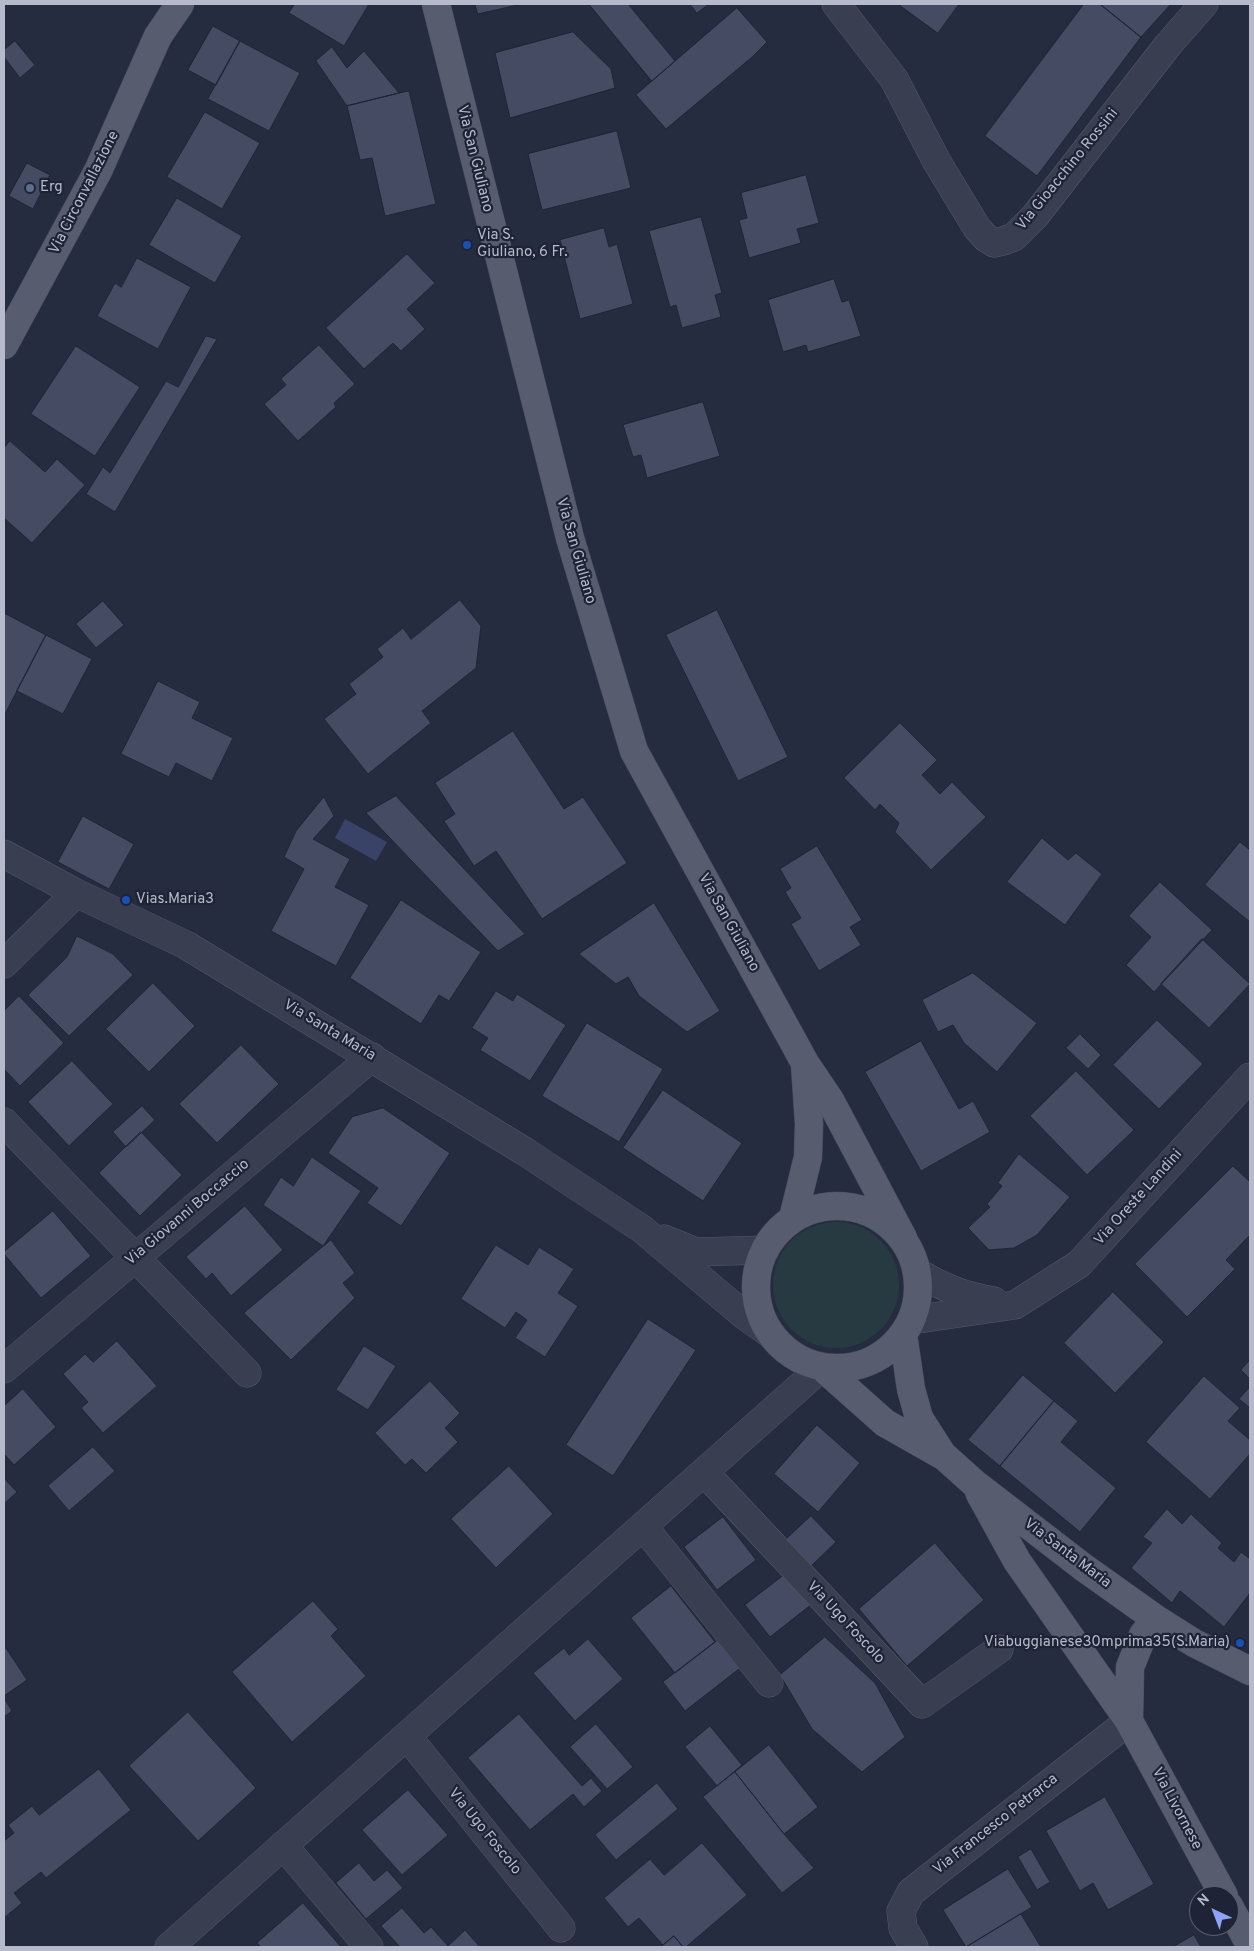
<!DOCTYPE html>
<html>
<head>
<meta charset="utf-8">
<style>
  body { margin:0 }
  #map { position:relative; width:1254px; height:1951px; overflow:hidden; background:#252c40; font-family:Overpass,sans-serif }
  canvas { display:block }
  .frame { position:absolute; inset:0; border:5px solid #b6baca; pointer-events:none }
  .north { position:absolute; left:1189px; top:1886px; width:50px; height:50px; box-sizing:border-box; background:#1e2335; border:1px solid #5b5f71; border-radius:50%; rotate:317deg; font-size:14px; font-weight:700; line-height:20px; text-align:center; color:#b6baca }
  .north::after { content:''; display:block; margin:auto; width:18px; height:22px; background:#8ea3f7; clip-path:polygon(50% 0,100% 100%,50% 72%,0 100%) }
</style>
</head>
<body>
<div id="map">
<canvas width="1254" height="1951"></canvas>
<div class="frame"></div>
<div class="north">N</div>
</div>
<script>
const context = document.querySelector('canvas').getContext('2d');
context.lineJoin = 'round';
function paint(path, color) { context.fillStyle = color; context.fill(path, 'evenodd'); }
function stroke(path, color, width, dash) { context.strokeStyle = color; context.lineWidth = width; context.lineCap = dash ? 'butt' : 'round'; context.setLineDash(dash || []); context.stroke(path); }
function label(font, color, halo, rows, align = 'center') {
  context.font = font + ' Overpass,sans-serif'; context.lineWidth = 4.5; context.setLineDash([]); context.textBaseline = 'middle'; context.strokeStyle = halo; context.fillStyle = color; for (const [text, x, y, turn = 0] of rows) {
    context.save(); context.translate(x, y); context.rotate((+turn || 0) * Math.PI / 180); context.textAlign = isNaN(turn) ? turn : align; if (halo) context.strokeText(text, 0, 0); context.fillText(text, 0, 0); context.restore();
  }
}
paint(new Path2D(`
  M773 1285a63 63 0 1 1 126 0a63 63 0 1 1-126 0Z`), '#273941');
paint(new Path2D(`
  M 345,819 L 387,842 L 376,861 L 335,838 Z`), '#394367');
const building = new Path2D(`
  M 295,4 L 369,4 L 344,46 L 289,13 Z
  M 475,4 L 522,4 L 478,14 Z
  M 589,4 L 628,4 L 675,61 L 652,81 Z
  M 690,4 L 709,4 L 697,13 Z
  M 898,4 L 959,4 L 938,33 Z
  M 1084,4 L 1100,4 L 1141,37 L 1037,176 L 985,136 Z
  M 1100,4 L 1171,4 L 1141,37 Z
  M 737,8 L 767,42 L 751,58 L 666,129 L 636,95 Z
  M 213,26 L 240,41 L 216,85 L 188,70 Z
  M 573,32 L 611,69 L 615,88 L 510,118 L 495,53 Z
  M 15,41 L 35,65 L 20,78 L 4,57 L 4,50 Z
  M 240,41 L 300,73 L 269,131 L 208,99 Z
  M 332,47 L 347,68 L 364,51 L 399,93 L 347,106 L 316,61 Z
  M 409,91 L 436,204 L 385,216 L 372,158 L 360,160 L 347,106 Z
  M 205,112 L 260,143 L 222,209 L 167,177 Z
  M 617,131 L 631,188 L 542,210 L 528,154 Z
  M 27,163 L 50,175 L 33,209 L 9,196 Z
  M 806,175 L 819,223 L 797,229 L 801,243 L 749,258 L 739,220 L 747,218 L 741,193 Z
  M 177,198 L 242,236 L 215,283 L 149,245 Z
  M 701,217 L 722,293 L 715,295 L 721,317 L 682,328 L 676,305 L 670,307 L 649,231 Z
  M 604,228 L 609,247 L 617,244 L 633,304 L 580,319 L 560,240 Z
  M 407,254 L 435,283 L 407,309 L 425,329 L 401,351 L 393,343 L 364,369 L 326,328 Z
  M 137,258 L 191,287 L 158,349 L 97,316 L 115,283 L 121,287 Z
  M 834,279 L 842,302 L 849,300 L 861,336 L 808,352 L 806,345 L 783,352 L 768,300 Z
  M 206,336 L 217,339 L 115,512 L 86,494 L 103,467 L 110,473 L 166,381 L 178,387 Z
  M 319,345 L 355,384 L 334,403 L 336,407 L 298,441 L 264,404 L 286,385 L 281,379 Z
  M 76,346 L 140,387 L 95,456 L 31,414 Z
  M 703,402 L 720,456 L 647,478 L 641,455 L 633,457 L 623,425 Z
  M 10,441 L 45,472 L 57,459 L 85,485 L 32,543 L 4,518 L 4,448 Z
  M 460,600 L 481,626 L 476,668 L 422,711 L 431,723 L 368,774 L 324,719 L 356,694 L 349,684 L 383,657 L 377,649 L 403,628 L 411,639 Z
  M 103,601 L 124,625 L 96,648 L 76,624 Z
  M 717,610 L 788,757 L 738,781 L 666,635 Z
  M 4,613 L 46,635 L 4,716 Z
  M 46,635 L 92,659 L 63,714 L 17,691 Z
  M 158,681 L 200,702 L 192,718 L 233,738 L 212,781 L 176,763 L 169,777 L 121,754 Z
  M 900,723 L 937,760 L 922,775 L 940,794 L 952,782 L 986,817 L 931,870 L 895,832 L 899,823 L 880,804 L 875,810 L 844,778 Z
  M 513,731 L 564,809 L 583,797 L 627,863 L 542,919 L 496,851 L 474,866 L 444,821 L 455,814 L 435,783 Z
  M 396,796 L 525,934 L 498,951 L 366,813 Z
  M 324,797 L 334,816 L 313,839 L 350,859 L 335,887 L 369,905 L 336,966 L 271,931 L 304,869 L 284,857 L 296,831 Z
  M 83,816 L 134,844 L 109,889 L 58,862 Z
  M 1042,838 L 1068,860 L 1076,853 L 1102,874 L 1065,925 L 1007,882 Z
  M 1240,842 L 1250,850 L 1250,922 L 1205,885 Z
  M 817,846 L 862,920 L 850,927 L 861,945 L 819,971 L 791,924 L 801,918 L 785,892 L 791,888 L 780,869 Z
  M 1160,882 L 1212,930 L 1154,992 L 1126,965 L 1151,937 L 1129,916 Z
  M 401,900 L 481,952 L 449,1001 L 439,995 L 421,1024 L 350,978 Z
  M 654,903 L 720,1011 L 687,1032 L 639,996 L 628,977 L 616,984 L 579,954 Z
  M 77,936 L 113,954 L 133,975 L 69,1036 L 28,995 L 67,957 Z
  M 1202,939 L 1250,984 L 1209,1028 L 1161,984 Z
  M 973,973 L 1037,1023 L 997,1072 L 964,1043 L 953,1025 L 938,1032 L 922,1000 Z
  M 153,983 L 195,1026 L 149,1072 L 106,1029 Z
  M 496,991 L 513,1001 L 517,994 L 566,1025 L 530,1081 L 480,1050 L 488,1038 L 472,1028 Z
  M 19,996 L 64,1043 L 20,1086 L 4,1069 L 4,1011 Z
  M 1157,1020 L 1203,1064 L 1159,1109 L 1113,1065 Z
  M 587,1023 L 663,1069 L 619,1142 L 542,1096 Z
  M 1080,1034 L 1101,1055 L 1088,1069 L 1066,1048 Z
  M 921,1041 L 959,1109 L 973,1101 L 990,1132 L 921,1171 L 865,1072 Z
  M 241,1045 L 279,1084 L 217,1143 L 179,1104 Z
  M 72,1061 L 113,1104 L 69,1146 L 28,1102 Z
  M 1076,1071 L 1134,1130 L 1087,1175 L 1030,1116 Z
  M 663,1090 L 742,1143 L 703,1201 L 623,1148 Z
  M 142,1106 L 155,1120 L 126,1147 L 113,1132 Z
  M 383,1108 L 450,1153 L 401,1226 L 367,1203 L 378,1188 L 328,1153 L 352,1117 Z
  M 141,1132 L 182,1175 L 140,1216 L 99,1173 Z
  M 1019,1154 L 1070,1197 L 1037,1235 L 1014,1248 L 989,1250 L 968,1228 L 990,1207 L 987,1204 L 1002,1186 L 998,1183 Z
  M 312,1157 L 361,1191 L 323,1246 L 263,1205 L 281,1177 L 293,1186 Z
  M 1233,1166 L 1250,1182 L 1250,1235 L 1226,1260 L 1235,1269 L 1187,1317 L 1135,1264 Z
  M 245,1206 L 283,1250 L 231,1296 L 212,1273 L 206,1279 L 186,1257 Z
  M 53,1211 L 91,1256 L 41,1298 L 4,1254 L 4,1252 Z
  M 331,1240 L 355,1273 L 343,1283 L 355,1298 L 291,1360 L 244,1313 Z
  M 496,1245 L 528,1265 L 539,1247 L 574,1269 L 558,1293 L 578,1306 L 545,1357 L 515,1338 L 527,1320 L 516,1312 L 505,1328 L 461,1299 Z
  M 1113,1292 L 1164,1342 L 1115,1393 L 1064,1343 Z
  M 648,1319 L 696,1350 L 613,1476 L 566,1445 Z
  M 117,1341 L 157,1386 L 103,1433 L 81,1408 L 88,1402 L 63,1374 L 85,1354 L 93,1362 Z
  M 364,1346 L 396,1366 L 368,1410 L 336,1390 Z
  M 1250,1360 L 1250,1379 L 1241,1370 Z
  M 1023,1375 L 1054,1401 L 1000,1466 L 968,1440 Z
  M 1204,1376 L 1240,1408 L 1228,1421 L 1250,1440 L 1250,1454 L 1210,1499 L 1146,1442 Z
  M 430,1381 L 460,1413 L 445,1428 L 458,1442 L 426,1473 L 412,1459 L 405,1465 L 375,1433 Z
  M 1250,1387 L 1250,1408 L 1239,1399 Z
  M 23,1389 L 56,1427 L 14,1465 L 4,1454 L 4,1406 Z
  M 1054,1401 L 1078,1421 L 1061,1442 L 1116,1488 L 1080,1532 L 1000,1466 Z
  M 817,1425 L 860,1463 L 818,1512 L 774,1474 Z
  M 93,1447 L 115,1471 L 69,1511 L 48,1486 Z
  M 509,1466 L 553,1514 L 496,1568 L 451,1519 Z
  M 4,1478 L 17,1492 L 4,1504 Z
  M 1167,1509 L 1182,1524 L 1191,1514 L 1222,1543 L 1218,1548 L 1234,1562 L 1241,1552 L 1250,1559 L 1250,1593 L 1224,1627 L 1180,1591 L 1172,1603 L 1131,1568 L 1152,1543 L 1143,1537 Z
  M 811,1516 L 836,1542 L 807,1570 L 782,1543 Z
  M 723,1517 L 756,1560 L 717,1590 L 684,1547 Z
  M 935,1543 L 984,1600 L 907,1666 L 859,1609 Z
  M 788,1572 L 812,1604 L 770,1637 L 745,1605 Z
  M 671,1586 L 715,1642 L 675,1673 L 631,1618 Z
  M 313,1601 L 338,1629 L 331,1636 L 366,1676 L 292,1742 L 232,1672 Z
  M 722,1637 L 744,1665 L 685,1711 L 663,1682 Z
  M 825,1637 L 875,1683 L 905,1737 L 862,1772 L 812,1729 L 780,1675 Z
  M 588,1639 L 623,1679 L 575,1721 L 533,1673 L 564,1648 L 569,1655 Z
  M 6,1648 L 27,1680 L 4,1696 L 4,1649 Z
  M 4,1698 L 12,1711 L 4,1717 Z
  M 188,1712 L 256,1788 L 198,1841 L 129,1766 Z
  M 519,1714 L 582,1786 L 591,1778 L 602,1791 L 584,1807 L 573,1794 L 530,1830 L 468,1758 Z
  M 596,1724 L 633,1767 L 607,1789 L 570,1747 Z
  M 710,1726 L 742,1765 L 717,1786 L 685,1747 Z
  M 769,1745 L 818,1807 L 784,1834 L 735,1772 Z
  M 99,1769 L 131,1810 L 46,1878 L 41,1872 L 14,1893 L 22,1903 L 4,1918 L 4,1841 L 14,1833 L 8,1825 L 32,1806 L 39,1815 Z
  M 735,1772 L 784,1834 L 814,1868 L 782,1893 L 703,1797 Z
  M 657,1783 L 678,1809 L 616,1860 L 595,1835 Z
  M 408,1790 L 448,1835 L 402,1875 L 362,1830 Z
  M 1105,1797 L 1154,1884 L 1108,1910 L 1093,1883 L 1080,1891 L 1046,1831 Z
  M 702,1843 L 747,1895 L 686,1947 L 683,1947 L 674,1936 L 663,1945 L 639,1918 L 628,1927 L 604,1898 L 650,1859 L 664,1875 Z
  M 1031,1849 L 1050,1882 L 1037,1890 L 1018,1857 Z
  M 359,1863 L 374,1881 L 387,1870 L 403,1888 L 366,1919 L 336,1883 Z
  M 1008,1869 L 1032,1907 L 966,1947 L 943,1910 Z
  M 303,1903 L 341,1947 L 261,1947 L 257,1943 Z
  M 402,1908 L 424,1933 L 431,1927 L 448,1946 L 465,1930 L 480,1947 L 400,1947 L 381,1926 Z
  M 1021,1914 L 1041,1947 L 966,1947 Z
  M 1194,1935 L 1201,1947 L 1173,1947 Z
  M 674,1936 L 683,1947 L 660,1947 L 663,1945 Z`);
paint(building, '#444b62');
stroke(building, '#202537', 1);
const minor = new Path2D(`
  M 836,4 L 894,79 L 937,162 L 977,228 L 986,238 L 994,243 L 1003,241 L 1014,237 L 1035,216 L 1168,45 L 1204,4
  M 4,854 L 76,893 L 186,945 L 524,1151 L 642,1229 L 745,1316 L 772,1335
  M 4,964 L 76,893
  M 4,1122 L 247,1373
  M 664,1239 L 696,1252 L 765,1250
  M 917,1272 C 944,1288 963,1296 994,1301
  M 912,1320 L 1015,1305 L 1079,1264 L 1250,1077
  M 4,1369 L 372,1057
  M 704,1472 L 922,1704 L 999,1649
  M 643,1526 L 769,1683
  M 407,1736 L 561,1928
  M 283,1845 L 369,1947
  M 169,1947 L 822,1367
  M 914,1947 L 903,1928 L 901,1911 L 911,1892 L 1129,1721`);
const major = new Path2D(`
  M 436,4 L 570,538 L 634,751 L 805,1063 L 830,1100 L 903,1238
  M 4,345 L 98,171 L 158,36 L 180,4
  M756 1287a81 81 0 1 1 162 0a81 81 0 1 1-162 0Z
  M 793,1218 L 808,1157 L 809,1124 L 805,1065
  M 903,1334 L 911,1389 L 919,1418 L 942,1454
  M 822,1367 L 885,1423 L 945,1457 L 974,1483 L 1083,1567 L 1156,1619 L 1194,1643 L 1250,1671
  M 979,1492 L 1017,1561 L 1129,1721 L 1224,1896
  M 1129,1721 L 1130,1667 L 1143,1635 L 1156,1619
  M 1229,1906 L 1250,1945`);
stroke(minor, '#54596a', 29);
stroke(major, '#434759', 29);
stroke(minor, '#393e50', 28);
stroke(major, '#575d6f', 28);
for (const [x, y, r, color] of [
  [30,188,5,"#5c6f8a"],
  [467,245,5,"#1a4fb4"],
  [126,900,5,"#1a4fb4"],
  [1240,1643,5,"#1a4fb4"]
]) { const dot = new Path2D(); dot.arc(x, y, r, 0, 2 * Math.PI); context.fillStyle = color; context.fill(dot); stroke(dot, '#1e2335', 2); }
label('15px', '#b6baca', '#1e2335', [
  ["Via San Giuliano",474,159,76],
  ["Via Gioacchino Rossini",1068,170,-51],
  ["Via Circonvallazione",85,193,-63],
  ["Via San Giuliano",575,551,74],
  ["Via San Giuliano",728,923,61],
  ["Via Santa Maria",329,1031,31],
  ["Via Oreste Landini",1139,1198,-48],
  ["Via Giovanni Boccaccio",188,1213,-40],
  ["Via Santa Maria",1067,1554,37],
  ["Via Ugo Foscolo",845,1623,47],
  ["Via Livornese",1176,1809,62],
  ["Via Francesco Petrarca",996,1825,-38],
  ["Via Ugo Foscolo",484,1832,51]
]);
label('15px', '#b6baca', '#1e2335', [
  ["Erg",40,188],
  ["Via S.",477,236],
  ["Giuliano, 6 Fr.",477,253],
  ["Vias.Maria3",136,900],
  ["Viabuggianese30mprima35(S.Maria)",1230,1643,"right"]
], 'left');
</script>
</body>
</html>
